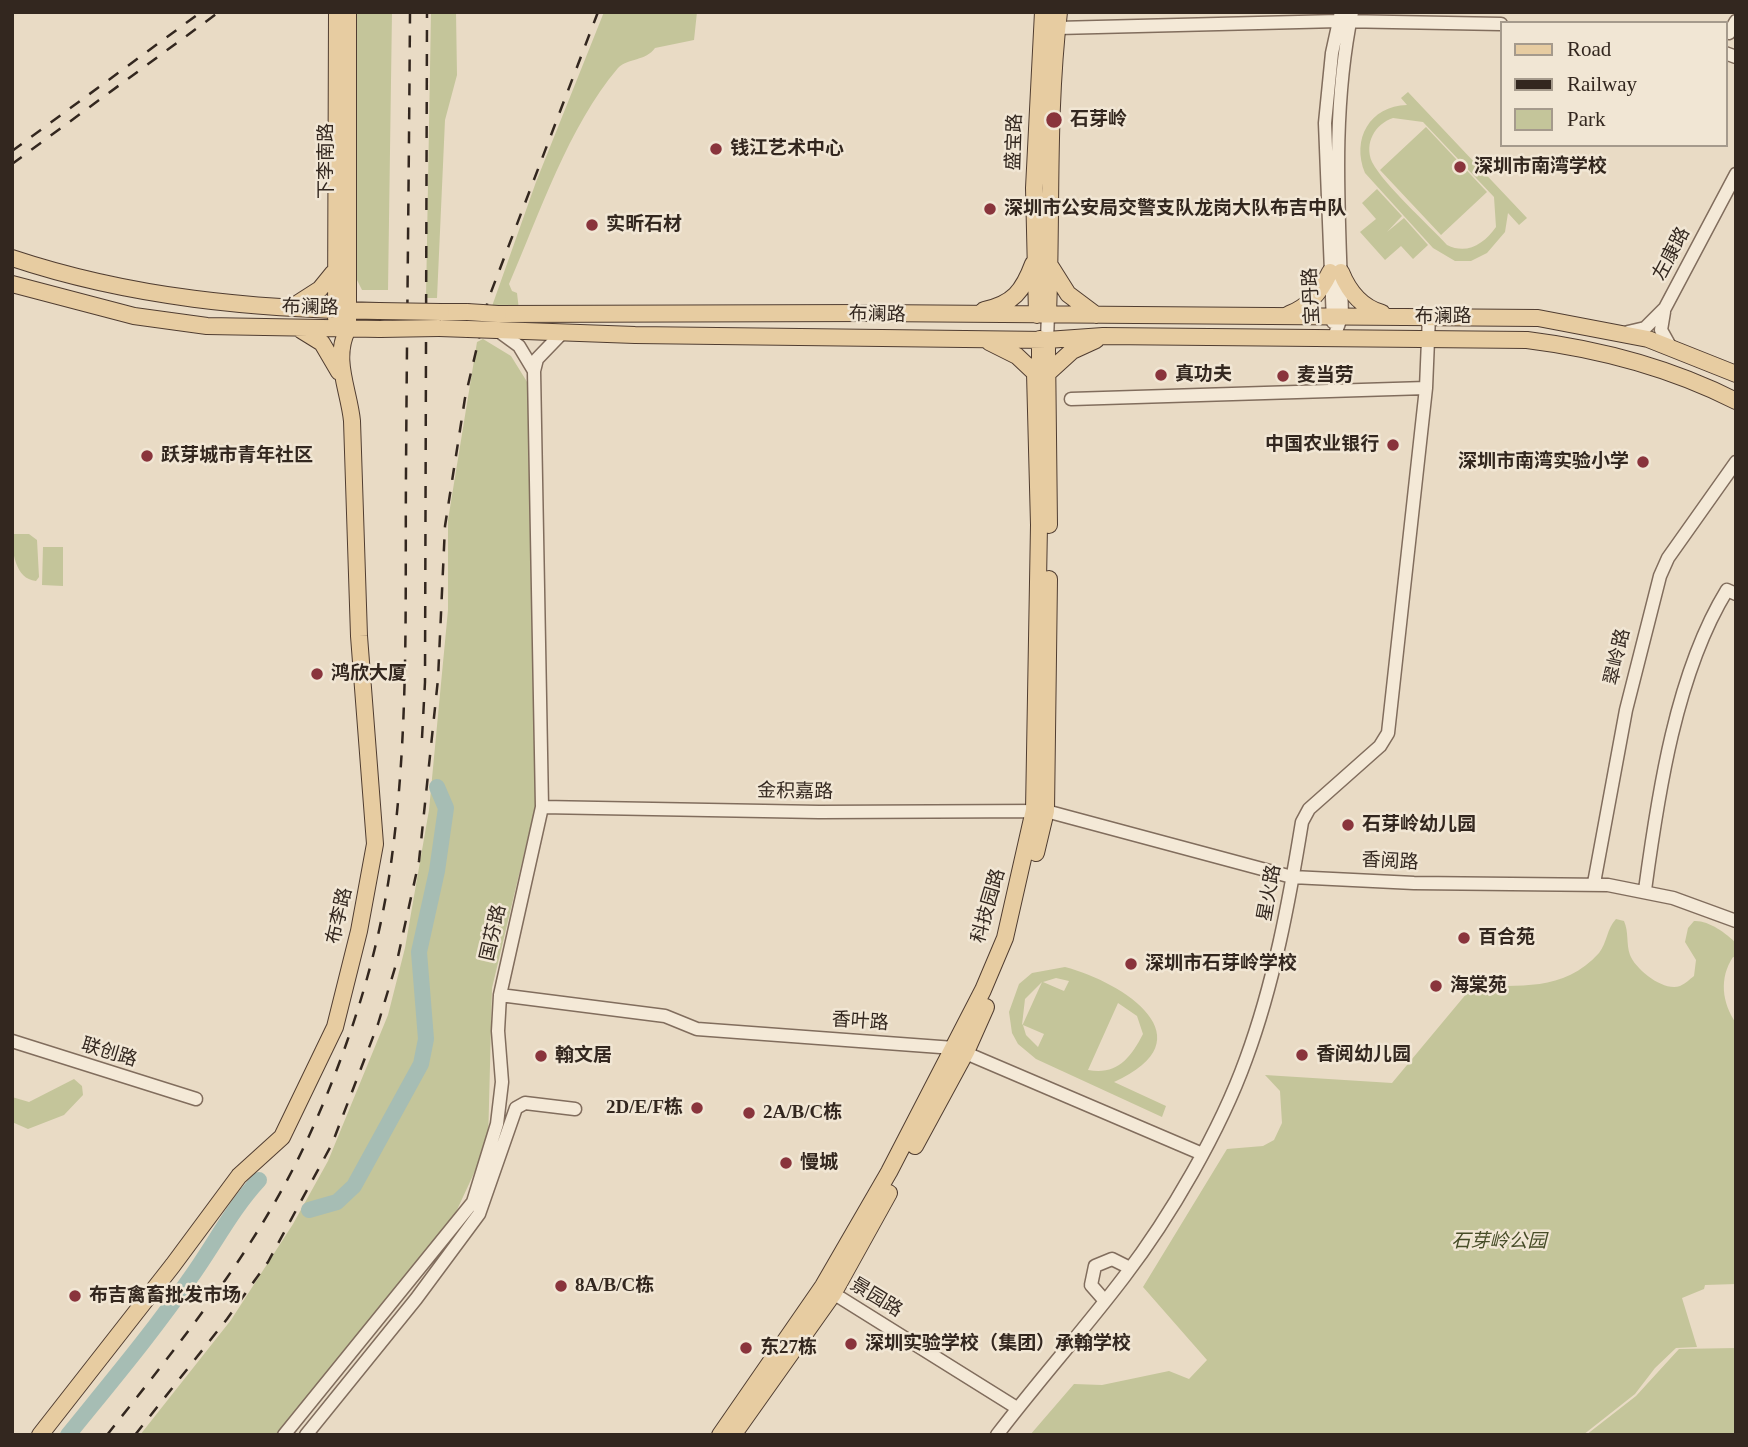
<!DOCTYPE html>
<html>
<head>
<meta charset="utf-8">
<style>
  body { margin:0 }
  #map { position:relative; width:1748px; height:1447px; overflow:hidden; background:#e9dbc5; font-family:"Times New Roman",serif }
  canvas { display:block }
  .frame { position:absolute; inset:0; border:14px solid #33271f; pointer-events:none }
  .legend { position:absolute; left:1500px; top:21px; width:228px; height:126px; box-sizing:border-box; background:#f1e6d4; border:2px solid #a59a8c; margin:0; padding:9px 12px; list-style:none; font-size:21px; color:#33271f }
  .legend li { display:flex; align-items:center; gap:14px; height:35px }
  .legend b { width:35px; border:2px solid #a59a8c }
</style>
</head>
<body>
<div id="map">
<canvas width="1748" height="1447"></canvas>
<div class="frame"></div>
<ul class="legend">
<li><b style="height:9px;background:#e7cca1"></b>Road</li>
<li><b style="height:9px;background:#33271f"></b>Railway</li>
<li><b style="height:19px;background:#c4c59a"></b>Park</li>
</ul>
</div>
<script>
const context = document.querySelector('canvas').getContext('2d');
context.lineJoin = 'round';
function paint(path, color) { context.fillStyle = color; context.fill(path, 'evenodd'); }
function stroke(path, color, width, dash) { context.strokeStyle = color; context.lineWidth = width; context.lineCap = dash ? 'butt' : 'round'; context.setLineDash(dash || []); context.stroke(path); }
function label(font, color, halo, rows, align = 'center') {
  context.font = font + ' "Times New Roman","Noto Sans SC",serif'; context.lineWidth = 5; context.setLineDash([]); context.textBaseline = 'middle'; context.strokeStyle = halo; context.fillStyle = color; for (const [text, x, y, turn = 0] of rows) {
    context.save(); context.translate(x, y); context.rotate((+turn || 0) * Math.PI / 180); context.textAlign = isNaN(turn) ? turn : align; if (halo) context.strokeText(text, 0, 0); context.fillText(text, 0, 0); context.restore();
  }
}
paint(new Path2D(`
  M 353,12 L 392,12 L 388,290 L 362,290 L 349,264 Z
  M 431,12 L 456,12 L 457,75 L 445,120 L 437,298 L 426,298 Z
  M 604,12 L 697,12 L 694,40 L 655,48 C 646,61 628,58 618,68 C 568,127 540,213 509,284 L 512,291 L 517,293 L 519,310 L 491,309 L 536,182 Z
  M 1408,92 L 1527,218 L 1519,225 L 1508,213 L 1505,232 L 1487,253 L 1471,261 L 1455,261 L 1433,248 L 1365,173 C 1351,139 1370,106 1407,105 L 1401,98 ZM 1393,118 L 1423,122 L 1494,197 L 1496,227 C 1484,244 1467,255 1447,245 C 1428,224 1384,185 1372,162 C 1364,143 1375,124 1393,118 Z
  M 1426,127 L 1487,192 L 1441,235 L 1380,170 Z
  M 1377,189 L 1402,216 L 1387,232 L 1404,218 L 1428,245 L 1413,259 L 1401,246 L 1385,260 L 1360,232 L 1376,219 L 1362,203 Z
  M 483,339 L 511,356 L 529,385 L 537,799 L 492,988 L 488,1143 L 450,1225 L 276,1435 L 140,1435 L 231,1320 L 293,1224 L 328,1161 L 388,1015 L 405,948 L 429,810 L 448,610 L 448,520 L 477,342 Z
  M 12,534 L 29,534 L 37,540 L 39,577 L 36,581 C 15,579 12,551 12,534 Z
  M 43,547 L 63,547 L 63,586 L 42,585 Z
  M 1616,919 L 1624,921 C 1629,932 1626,944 1630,955 C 1636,970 1664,992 1680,986 C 1685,984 1690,979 1694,976 L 1696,960 L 1685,942 L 1688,928 L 1694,921 C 1708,920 1726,933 1736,943 L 1736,958 L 1733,957 C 1719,978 1722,1003 1736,1023 L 1736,1284 L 1705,1285 L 1704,1289 L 1682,1298 L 1697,1347 L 1676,1348 L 1655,1368 L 1635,1394 L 1583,1435 L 1030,1435 L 1074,1384 L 1102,1385 L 1169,1371 L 1189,1379 L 1207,1360 L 1143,1287 L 1227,1149 L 1263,1146 L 1274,1140 L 1282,1123 L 1280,1091 L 1265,1075 L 1392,1083 L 1472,987 C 1519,984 1563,993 1599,953 C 1607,943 1607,928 1616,919 Z
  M 1065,967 C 1125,983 1210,1039 1114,1082 L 1166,1106 L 1162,1117 L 1036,1059 L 1018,1044 L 1012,1033 L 1009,1012 L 1019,984 L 1032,973 ZM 1056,978 L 1069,981 L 1064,991 L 1043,982 ZM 1042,982 L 1023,1024 L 1022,1025 L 1025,999 ZM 1118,1003 L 1137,1016 L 1143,1034 C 1130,1059 1117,1075 1088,1070 ZM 1023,1025 L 1044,1034 L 1038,1047 L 1026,1035 Z
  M 74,1079 L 82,1086 L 83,1095 L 64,1115 L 28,1129 L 12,1122 L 12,1097 L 29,1102 Z
  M 1736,1348 L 1736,1435 L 1586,1435 L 1636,1396 L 1679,1349 Z`), '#c4c59a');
stroke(new Path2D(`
  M 309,1210 L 337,1202 L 354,1186 L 421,1064 L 426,1039 L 419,952 L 437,871 L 446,808 L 437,787
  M 68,1435 C 110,1383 153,1332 191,1277 C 214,1245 232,1209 259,1180`), '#a6bdb4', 16);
const minor = new Path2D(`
  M 1057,28 L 1339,21 L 1501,24
  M 1729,33 L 1736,21
  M 1725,53 L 1736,57
  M 1664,312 L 1661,330 L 1671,348
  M 1333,322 L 1325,123 L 1332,53 L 1341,12
  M 497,330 L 519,346 L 534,371
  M 1628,332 L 1645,328 L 1665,308 L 1736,174
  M 1334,337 L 1342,315 C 1339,213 1331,113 1352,12
  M 1047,340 L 1048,314
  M 1071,399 L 1426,388
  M 542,807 L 819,812 L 1046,811 L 1292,877 L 1414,883 L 1608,885 L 1673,898 L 1736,921
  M 1594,883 L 1626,710 L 1660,576 L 1668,558 L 1736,462
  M 1645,890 C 1658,794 1676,673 1727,590 L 1736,594
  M 500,995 L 665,1016 L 697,1029 L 954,1048 L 1200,1153
  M 12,1041 L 196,1099
  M 828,1290 L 1017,1408
  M 1105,1301 L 1091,1285 L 1095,1266 L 1112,1259 L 1130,1268
  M 284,1435 L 473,1202 L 497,1124 L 502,1082 L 498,1031 L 500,995 L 542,807 L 534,371 L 537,359 L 563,332
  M 306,1435 L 416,1299 L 479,1214 L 516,1108 L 525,1103 L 575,1109
  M 997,1435 C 1038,1381 1083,1331 1124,1277 C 1170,1217 1220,1131 1246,1059 C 1274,983 1289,902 1302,822 L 1309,809 L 1380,746 L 1388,733 L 1426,388 L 1429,316`);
const major = new Path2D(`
  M 12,258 C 132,298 254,309 379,311
  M 1051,267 L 1068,294 L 1096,315
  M 1341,272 C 1349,292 1361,307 1382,313
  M 12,284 L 134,316 L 207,326 L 380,329
  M 292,307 L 320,289 L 333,273
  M 984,310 C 1013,304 1023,291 1033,264
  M 441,312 L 467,312
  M 498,314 L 869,313 L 1538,318 L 1648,339 L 1736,374
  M 1048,314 C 1052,213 1047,113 1059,12
  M 1289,314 C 1309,307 1321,291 1330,272
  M 1037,315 L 1034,188 L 1043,12
  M 336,318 L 337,12
  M 439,328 L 468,329
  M 301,330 L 322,343 L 339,372
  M 497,330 L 635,335 L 1047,340 L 1103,336 L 1527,340 C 1599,349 1671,368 1736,401
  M 989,342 L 1017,356 L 1035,373
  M 1047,348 L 1049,525
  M 1049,372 L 1072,351 L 1096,340
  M 1036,853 L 1046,811 L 1049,579
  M 915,1146 L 966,1052 L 986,1007
  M 40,1435 L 173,1265 L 239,1176 L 282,1137 L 335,1027 L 359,931 L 375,844 L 359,636 L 352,421 C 349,390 332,358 348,329 L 348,12
  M 720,1435 L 823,1286 L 889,1172 L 983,990 L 1005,938 L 1034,810 L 1039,525 L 1035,373 L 1040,359 L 1040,339
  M 733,1435 L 833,1294 L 889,1193`);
stroke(minor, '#816d5d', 15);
stroke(major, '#503d31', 18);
stroke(minor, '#f4e9d7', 12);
stroke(major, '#e7cca1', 16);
stroke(new Path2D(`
  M 12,151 L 201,12
  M 12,164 L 219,12
  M 422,738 L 425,682 L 427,12
  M 107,1435 C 182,1340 258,1248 309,1136 C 349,1048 380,952 392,856 C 409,728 405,600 406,472 C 407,319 409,165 410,12
  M 135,1435 L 227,1319 L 268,1262 L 332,1144 L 378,1024 L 397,961 L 419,861 L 438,679 L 445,526 L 465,398 L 488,300 L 598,12`), '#33271f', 2.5, [12, 12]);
const majorBridge = new Path2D(`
  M 379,311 L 441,312
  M 467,312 L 498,314
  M 380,329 L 439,328
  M 468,329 L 497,330`);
stroke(majorBridge, '#503d31', 18, []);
stroke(majorBridge, '#e7cca1', 16);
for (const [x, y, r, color] of [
  [1054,120,9,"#89343c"],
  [716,149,7,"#89343c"],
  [1460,167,7,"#89343c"],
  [990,209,7,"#89343c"],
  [592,225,7,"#89343c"],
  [1161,375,7,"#89343c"],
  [1283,376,7,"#89343c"],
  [1393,445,7,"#89343c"],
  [147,456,7,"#89343c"],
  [1643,462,7,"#89343c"],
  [317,674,7,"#89343c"],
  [1348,825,7,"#89343c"],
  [1464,938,7,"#89343c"],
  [1131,964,7,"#89343c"],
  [1436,986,7,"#89343c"],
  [1302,1055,7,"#89343c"],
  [541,1056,7,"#89343c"],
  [697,1108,7,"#89343c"],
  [749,1113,7,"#89343c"],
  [786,1163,7,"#89343c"],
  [561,1286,7,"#89343c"],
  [75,1296,7,"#89343c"],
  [851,1344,7,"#89343c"],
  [746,1348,7,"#89343c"]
]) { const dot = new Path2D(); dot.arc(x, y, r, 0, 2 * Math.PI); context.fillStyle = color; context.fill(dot); stroke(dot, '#f1e6d4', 2.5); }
label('bold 19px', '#33271f', '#f1e6d4', [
  ["石芽岭",1070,120],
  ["钱江艺术中心",730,149],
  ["深圳市南湾学校",1474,167],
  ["深圳市公安局交警支队龙岗大队布吉中队",1004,209],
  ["实昕石材",606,225],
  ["真功夫",1175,375],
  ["麦当劳",1297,376],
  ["中国农业银行",1379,445,"right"],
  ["跃芽城市青年社区",161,456],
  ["深圳市南湾实验小学",1629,462,"right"],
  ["鸿欣大厦",331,674],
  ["石芽岭幼儿园",1362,825],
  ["百合苑",1478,938],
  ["深圳市石芽岭学校",1145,964],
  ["海棠苑",1450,986],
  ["香阅幼儿园",1316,1055],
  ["翰文居",555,1056],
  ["2D/E/F栋",683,1108,"right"],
  ["2A/B/C栋",763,1113],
  ["慢城",800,1163],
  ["8A/B/C栋",575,1286],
  ["布吉禽畜批发市场",89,1296],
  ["深圳实验学校（集团）承翰学校",865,1344],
  ["东27栋",760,1348]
], 'left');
label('19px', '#33271f', '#f1e6d4', [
  ["盛宝路",1015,142,-88],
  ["下李南路",327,161,-90],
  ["左康路",1672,254,-62],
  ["宝丹路",1312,296,-93],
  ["布澜路",310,308,1],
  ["布澜路",877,315,1],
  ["布澜路",1443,317],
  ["翠岭路",1618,657,-77],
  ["金积嘉路",795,792,1],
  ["香阅路",1390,862,3],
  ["星火路",1270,893,-80],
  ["科技园路",989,906,-74],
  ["布李路",340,916,-77],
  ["国芬路",494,933,-77],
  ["香叶路",860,1022,4],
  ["联创路",109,1053,17],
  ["景园路",876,1298,31]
]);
label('italic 19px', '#474d28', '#f1e6d4', [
  ["石芽岭公园",1499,1242]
]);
</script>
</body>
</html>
